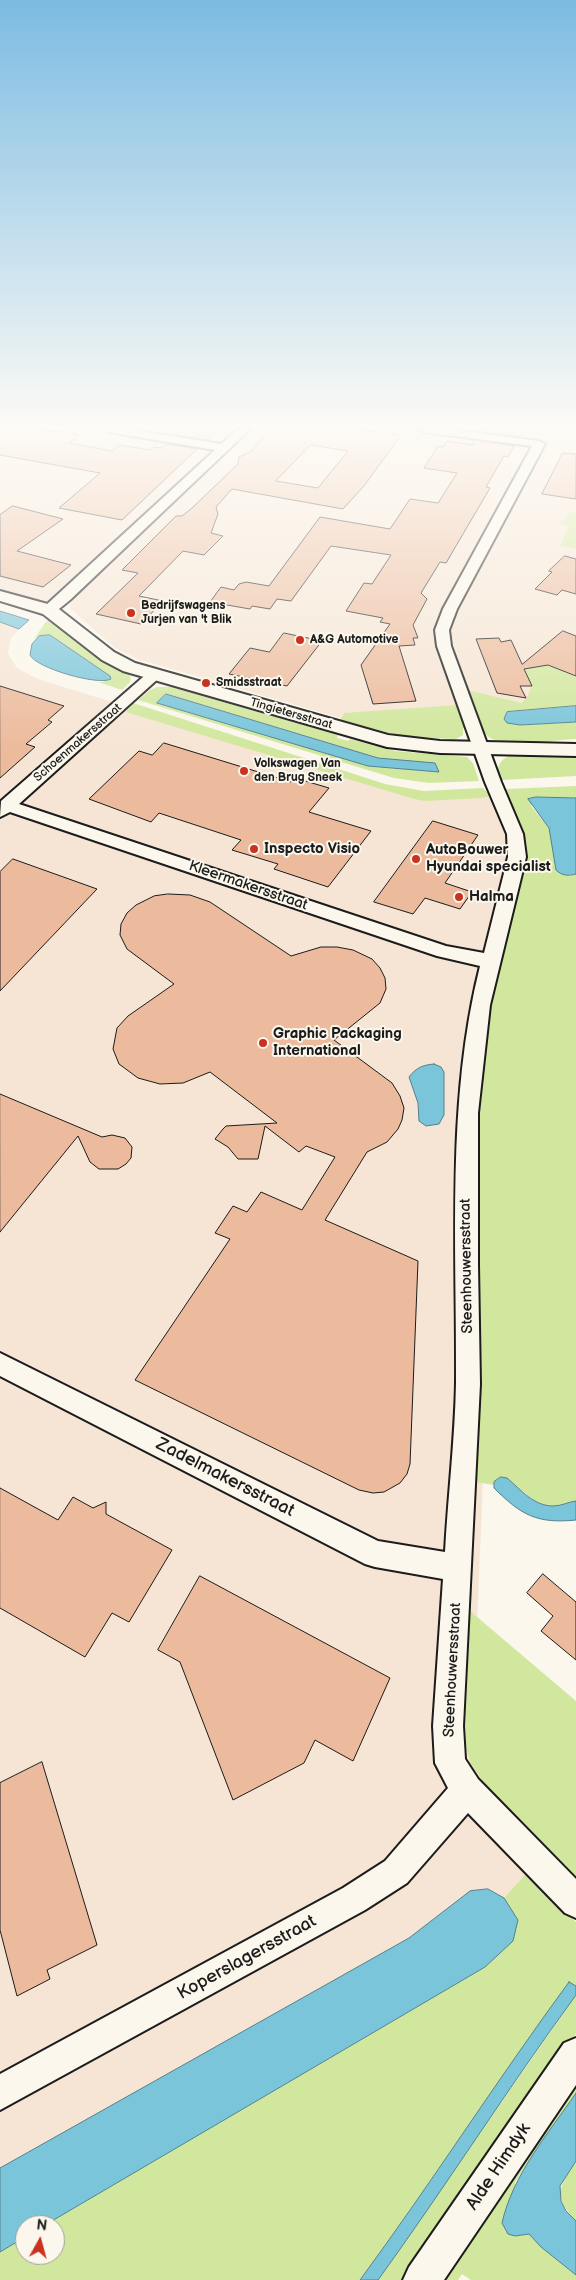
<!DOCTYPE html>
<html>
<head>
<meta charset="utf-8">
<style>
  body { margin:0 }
  #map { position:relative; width:576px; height:2280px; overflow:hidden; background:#fbf7ec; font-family:"Balsamiq Sans",sans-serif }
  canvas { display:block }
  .north { position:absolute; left:15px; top:2215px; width:50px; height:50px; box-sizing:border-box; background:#fbf7ec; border:1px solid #a29f99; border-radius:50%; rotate:7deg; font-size:14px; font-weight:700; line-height:20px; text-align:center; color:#1c1c1c }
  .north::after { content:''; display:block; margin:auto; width:18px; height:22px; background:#c8321e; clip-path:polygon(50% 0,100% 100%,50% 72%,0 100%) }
</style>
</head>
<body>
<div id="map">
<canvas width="576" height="2280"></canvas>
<div class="north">N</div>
</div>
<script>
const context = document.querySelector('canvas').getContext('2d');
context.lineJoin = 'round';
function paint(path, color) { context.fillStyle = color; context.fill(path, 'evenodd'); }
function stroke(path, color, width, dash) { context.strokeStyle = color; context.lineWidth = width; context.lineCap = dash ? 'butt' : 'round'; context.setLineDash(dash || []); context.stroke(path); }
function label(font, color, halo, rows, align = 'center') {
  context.font = font + ' "Balsamiq Sans",sans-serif'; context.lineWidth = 4; context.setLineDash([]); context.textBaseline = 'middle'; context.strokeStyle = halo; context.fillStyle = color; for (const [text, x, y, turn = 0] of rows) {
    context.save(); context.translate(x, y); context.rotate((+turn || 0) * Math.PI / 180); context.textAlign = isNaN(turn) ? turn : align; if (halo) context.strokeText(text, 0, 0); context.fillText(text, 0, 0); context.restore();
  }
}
paint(new Path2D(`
  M 0,429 L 576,429 L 576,715 L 519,727 L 447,729 L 347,720 L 137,659 L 115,648 L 74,612 L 70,608 L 70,604 L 74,599 L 57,594 L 46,601 L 38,601 L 0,590 Z
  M 0,618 L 23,625 L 11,638 L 8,653 L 17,668 L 38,679 L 402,792 L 441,795 L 517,790 L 550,875 L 483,1477 L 476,1650 L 576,1739 L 576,1830 L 499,1917 L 0,2208 Z`), '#f6e5d4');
paint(new Path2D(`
  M 570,512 L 576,513 L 576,549 L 560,546 L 569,526 L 560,524 L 562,520 L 565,521 Z
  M 51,618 L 104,661 L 128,672 L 131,678 L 130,682 L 122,690 L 98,682 L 104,682 L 52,636 L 39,636 L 34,639 L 45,623 Z
  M 547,665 L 576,677 L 576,706 L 507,712 L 504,719 L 507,723 L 520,725 L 576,722 L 576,739 C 557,739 496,751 485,733 C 477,721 473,704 467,690 L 522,703 L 527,697 L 532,686 L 523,667 Z
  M 157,687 L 171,687 L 338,735 L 337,738 L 348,741 L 350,739 L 395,751 L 467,757 L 473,763 L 479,781 L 429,783 L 394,778 L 138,700 L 150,690 ZM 166,694 L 378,758 L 438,772 L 368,766 L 158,703 Z
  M 133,703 L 385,784 L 424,791 L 483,788 L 490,796 L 482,798 L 425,801 L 414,799 L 126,712 Z
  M 457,705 L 468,727 L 463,728 L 463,735 L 456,739 L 407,737 L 340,721 L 344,713 Z
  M 512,754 L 576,757 L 576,776 L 501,780 C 495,766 499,761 512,754 Z
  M 576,786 L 576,798 L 536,797 L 531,806 L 549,828 L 569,876 L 576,874 L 576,1501 L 554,1506 L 544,1505 L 536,1502 L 524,1492 L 494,1482 L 494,1485 L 476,1482 L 480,1385 L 476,1158 L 492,984 L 515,905 L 524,847 L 523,838 L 505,789 Z
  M 470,1611 L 576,1701 L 576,1877 L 490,1791 L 471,1764 L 466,1748 L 465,1724 Z
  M 527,1873 L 576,1922 L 576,1986 L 569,1983 C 497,2080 431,2182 360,2280 L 0,2280 L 0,2252 L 25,2237 L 25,2255 L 55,2255 L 55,2225 L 45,2225 L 485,1967 L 518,1920 L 504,1898 Z
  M 576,1995 L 576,2034 L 406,2280 L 378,2280 Z
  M 576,2074 L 576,2093 L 515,2182 L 515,2236 L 529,2233 L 542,2247 L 576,2275 L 576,2280 L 471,2280 L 462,2274 L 458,2280 L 436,2280 Z
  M 576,2161 L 576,2221 C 552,2195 559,2188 576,2161 Z`), '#d1e79d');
const water = new Path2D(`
  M 0,611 L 29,620 L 19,629 L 0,622 Z
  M 50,635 L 110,676 L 111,679 C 98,686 36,668 30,655 L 32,644 L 39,636 Z
  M 166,694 L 378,758 L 435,763 L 439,772 L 368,766 L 157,703 Z
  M 576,706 L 576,722 L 520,725 L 507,723 L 504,719 L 507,712 Z
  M 536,797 L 576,798 L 576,874 C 569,876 562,876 556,870 L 549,828 L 528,799 Z
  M 434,1064 L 441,1067 L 444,1072 L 444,1115 L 439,1124 L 426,1126 L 419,1121 L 418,1103 L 409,1077 C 416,1068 422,1065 434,1064 Z
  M 501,1477 L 507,1478 C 521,1490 534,1506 553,1506 C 561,1506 568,1502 576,1501 L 576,1520 C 537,1524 521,1515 494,1488 L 494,1482 Z
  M 488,1889 L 504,1898 L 518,1920 L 513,1941 L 485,1967 L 45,2225 L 25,2225 L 25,2237 L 0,2252 L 0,2168 L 409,1938 L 470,1891 Z
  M 569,1982 L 576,1986 L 576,1995 C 508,2088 446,2186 378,2280 L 360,2280 C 432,2182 497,2080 569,1982 Z
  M 576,2093 L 576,2161 L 560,2186 L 561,2201 L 566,2211 L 576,2221 L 576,2275 L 541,2247 L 529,2234 L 515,2236 L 508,2234 L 502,2223 C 513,2174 548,2134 576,2093 Z`);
paint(water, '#7ac5da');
stroke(water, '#54818e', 1);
const building = new Path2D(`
  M 0,429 L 41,429 L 79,435 L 69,443 L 112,451 L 120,445 L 150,450 L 154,447 L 162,448 L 167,444 L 197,449 L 122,520 L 59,508 L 100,473 L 0,455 Z
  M 185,429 L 219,429 L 207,440 L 177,435 Z
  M 271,429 L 356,429 L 401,435 L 364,486 L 343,509 L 232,489 L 216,507 L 218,514 L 211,533 L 223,536 L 204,555 L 183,551 L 139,596 L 163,601 L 141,624 L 96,614 L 138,573 L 122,570 L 176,516 L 182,516 L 192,508 L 238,464 L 239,457 L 250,452 ZM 311,445 L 348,451 L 318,488 L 276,481 Z
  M 474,429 L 524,429 L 519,437 L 474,431 Z
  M 474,440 L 514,446 L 508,457 L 504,456 L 486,487 L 490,488 L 446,563 L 440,562 L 421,593 L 427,599 L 413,625 L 418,638 L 413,638 L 415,645 L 399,646 L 416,701 L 373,704 L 361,665 L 390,624 L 380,622 L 383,618 L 346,611 L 364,583 L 372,584 L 391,555 L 331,546 L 291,601 L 277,599 L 270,609 L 252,606 L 250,609 L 210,602 L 221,587 L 234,590 L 239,584 L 246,582 L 269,586 L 320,517 L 390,529 L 410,499 L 438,503 L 457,473 L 424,468 L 438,446 L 443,447 L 447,441 L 473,445 Z
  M 563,453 L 576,454 L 576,499 L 542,494 Z
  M 13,506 L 63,519 L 17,551 L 71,565 L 43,587 L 0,576 L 0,515 Z
  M 565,556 L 576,559 L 576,594 L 562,590 L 557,595 L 535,589 L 552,572 L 549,571 Z
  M 563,631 L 576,636 L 576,676 L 548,665 L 524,669 L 532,686 L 520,686 L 526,698 L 497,693 L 476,639 L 499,638 L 501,642 L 511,640 L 522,664 Z
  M 284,633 L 322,641 L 287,686 L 229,674 L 250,648 L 269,652 Z
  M 0,686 L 64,706 L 48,720 L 52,722 L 26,744 L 35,747 L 0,778 Z
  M 164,743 L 291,782 L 295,778 L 329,788 L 309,812 L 371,831 L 328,887 L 274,869 L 278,864 L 232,850 L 241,840 L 159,813 L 151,822 L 89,799 L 139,751 L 152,755 Z
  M 433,821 L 478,835 L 445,883 L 472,892 L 460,909 L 425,898 L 413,914 L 374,902 Z
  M 13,859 L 97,889 L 0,991 L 0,872 Z
  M 168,894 L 190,895 L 210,902 L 291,956 L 321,947 L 337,947 L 353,950 L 372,959 L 380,968 L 385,978 L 386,989 L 380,1003 L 334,1040 L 392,1083 L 400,1096 L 404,1108 L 402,1120 L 398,1129 L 387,1142 L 367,1152 L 325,1220 L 418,1261 L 410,1464 L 407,1474 L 400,1483 L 384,1492 L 373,1493 L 359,1490 L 135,1380 L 230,1239 L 215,1233 L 233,1206 L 247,1212 L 261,1192 L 302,1210 L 335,1157 L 306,1146 L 299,1152 L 265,1126 L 258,1159 L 238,1159 L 228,1147 L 215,1139 L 223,1129 L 226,1126 L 277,1123 L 210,1072 L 183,1083 L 160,1084 L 138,1078 L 119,1064 L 113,1049 L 117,1028 L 128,1016 L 174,984 L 127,949 L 120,935 L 121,924 L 127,913 L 136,905 L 154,896 Z
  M 0,1094 L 102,1137 L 112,1135 L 125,1138 L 132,1147 L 131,1158 L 126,1164 L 118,1169 L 99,1169 L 90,1162 L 78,1136 L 0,1232 Z
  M 0,1488 L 58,1520 L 73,1497 L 93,1508 L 106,1502 L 106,1514 L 172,1550 L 129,1622 L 112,1613 L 85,1657 L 0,1608 Z
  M 543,1574 L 576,1602 L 576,1660 L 541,1631 L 553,1616 L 527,1593 Z
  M 200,1576 L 390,1678 L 353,1761 L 315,1740 L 304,1763 L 233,1800 L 180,1662 L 158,1650 Z
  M 42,1762 L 97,1945 L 47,1970 L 50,1979 L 17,1996 L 0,1930 L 0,1783 Z`);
paint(building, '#ecbb9d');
stroke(building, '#1c1c1c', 1);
const minor = new Path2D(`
  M 103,429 L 127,429 L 221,444 L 238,429 L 250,429 L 70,600 L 54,613 L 44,613 L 42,610 L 44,607 L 215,450 L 109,432 Z
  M 418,429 L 447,429 L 539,441 L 545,444 L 457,609 L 449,630 L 451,646 L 501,782 L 523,834 L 526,857 L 490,1005 L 478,1113 L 478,1265 L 480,1384 L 463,1726 L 465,1759 L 478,1779 L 576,1879 L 576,1918 L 565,1913 L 468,1813 L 407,1883 L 365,1910 L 0,2110 L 0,2074 L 343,1888 L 385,1861 L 448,1788 L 435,1763 L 433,1726 L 443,1579 L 375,1567 L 365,1564 L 0,1376 L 0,1353 L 378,1541 L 445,1552 C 448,1496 455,1439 456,1383 C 457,1244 446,1101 480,966 L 437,956 L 10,812 L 0,817 L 1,801 L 150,671 L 160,671 L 162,674 L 160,677 L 19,804 L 446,946 L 484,953 L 508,857 L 507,834 L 485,782 L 437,646 L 435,630 L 443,609 L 532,446 L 424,432 Z
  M 576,2038 L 576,2085 L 444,2280 L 403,2280 L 409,2267 L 564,2043 Z`);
const tertiary = new Path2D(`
  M 0,591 L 55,606 L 114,652 L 135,663 L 388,735 L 440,741 L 576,744 L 576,756 L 440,753 L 387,747 L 123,671 L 102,660 L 43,614 L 0,601 Z`);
stroke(minor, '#1c1c1c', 4);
stroke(tertiary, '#1c1c1c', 4);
paint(minor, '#fbf7ec');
paint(tertiary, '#fbf7ec');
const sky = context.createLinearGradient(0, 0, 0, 748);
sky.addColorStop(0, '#7cbbe2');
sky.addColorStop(0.57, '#fdfbf6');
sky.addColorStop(1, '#fdfbf600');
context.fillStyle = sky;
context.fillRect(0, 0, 576, 748);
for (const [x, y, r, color] of [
  [131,613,5,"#c8321e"],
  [300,640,5,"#c8321e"],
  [206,683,5,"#c8321e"],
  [244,771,5,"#c8321e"],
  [254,849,5,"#c8321e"],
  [416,859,5,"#c8321e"],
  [459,897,5,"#c8321e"],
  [263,1043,5,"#c8321e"]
]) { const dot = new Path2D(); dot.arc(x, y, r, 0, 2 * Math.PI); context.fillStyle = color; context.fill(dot); stroke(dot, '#fbf7ec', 2); }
label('bold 12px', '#1c1c1c', '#fbf7ec', [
  ["Bedrijfswagens",141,606],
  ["Jurjen van 't Blik",141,620],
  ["A&G Automotive",310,640],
  ["Smidsstraat",216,683],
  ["Volkswagen Van",254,764],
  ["den Brug Sneek",254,778]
], 'left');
label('12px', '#1c1c1c', '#fbf7ec', [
  ["Tingietersstraat",291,714,16],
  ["Schoenmakersstraat",78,743,-41]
]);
label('bold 15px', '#1c1c1c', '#fbf7ec', [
  ["Inspecto Visio",264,849],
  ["AutoBouwer",426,850],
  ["Hyundai specialist",426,867],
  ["Halma",469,897],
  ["Graphic Packaging",273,1034],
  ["International",273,1051]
], 'left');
label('15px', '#1c1c1c', '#fbf7ec', [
  ["Kleermakersstraat",248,886,19],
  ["Steenhouwersstraat",467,1266,-91],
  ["Steenhouwersstraat",453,1670,-87]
]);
label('18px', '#1c1c1c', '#fbf7ec', [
  ["Zadelmakersstraat",225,1478,27],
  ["Koperslagersstraat",247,1958,-29],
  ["Alde Himdyk",499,2167,-56]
]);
</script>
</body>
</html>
